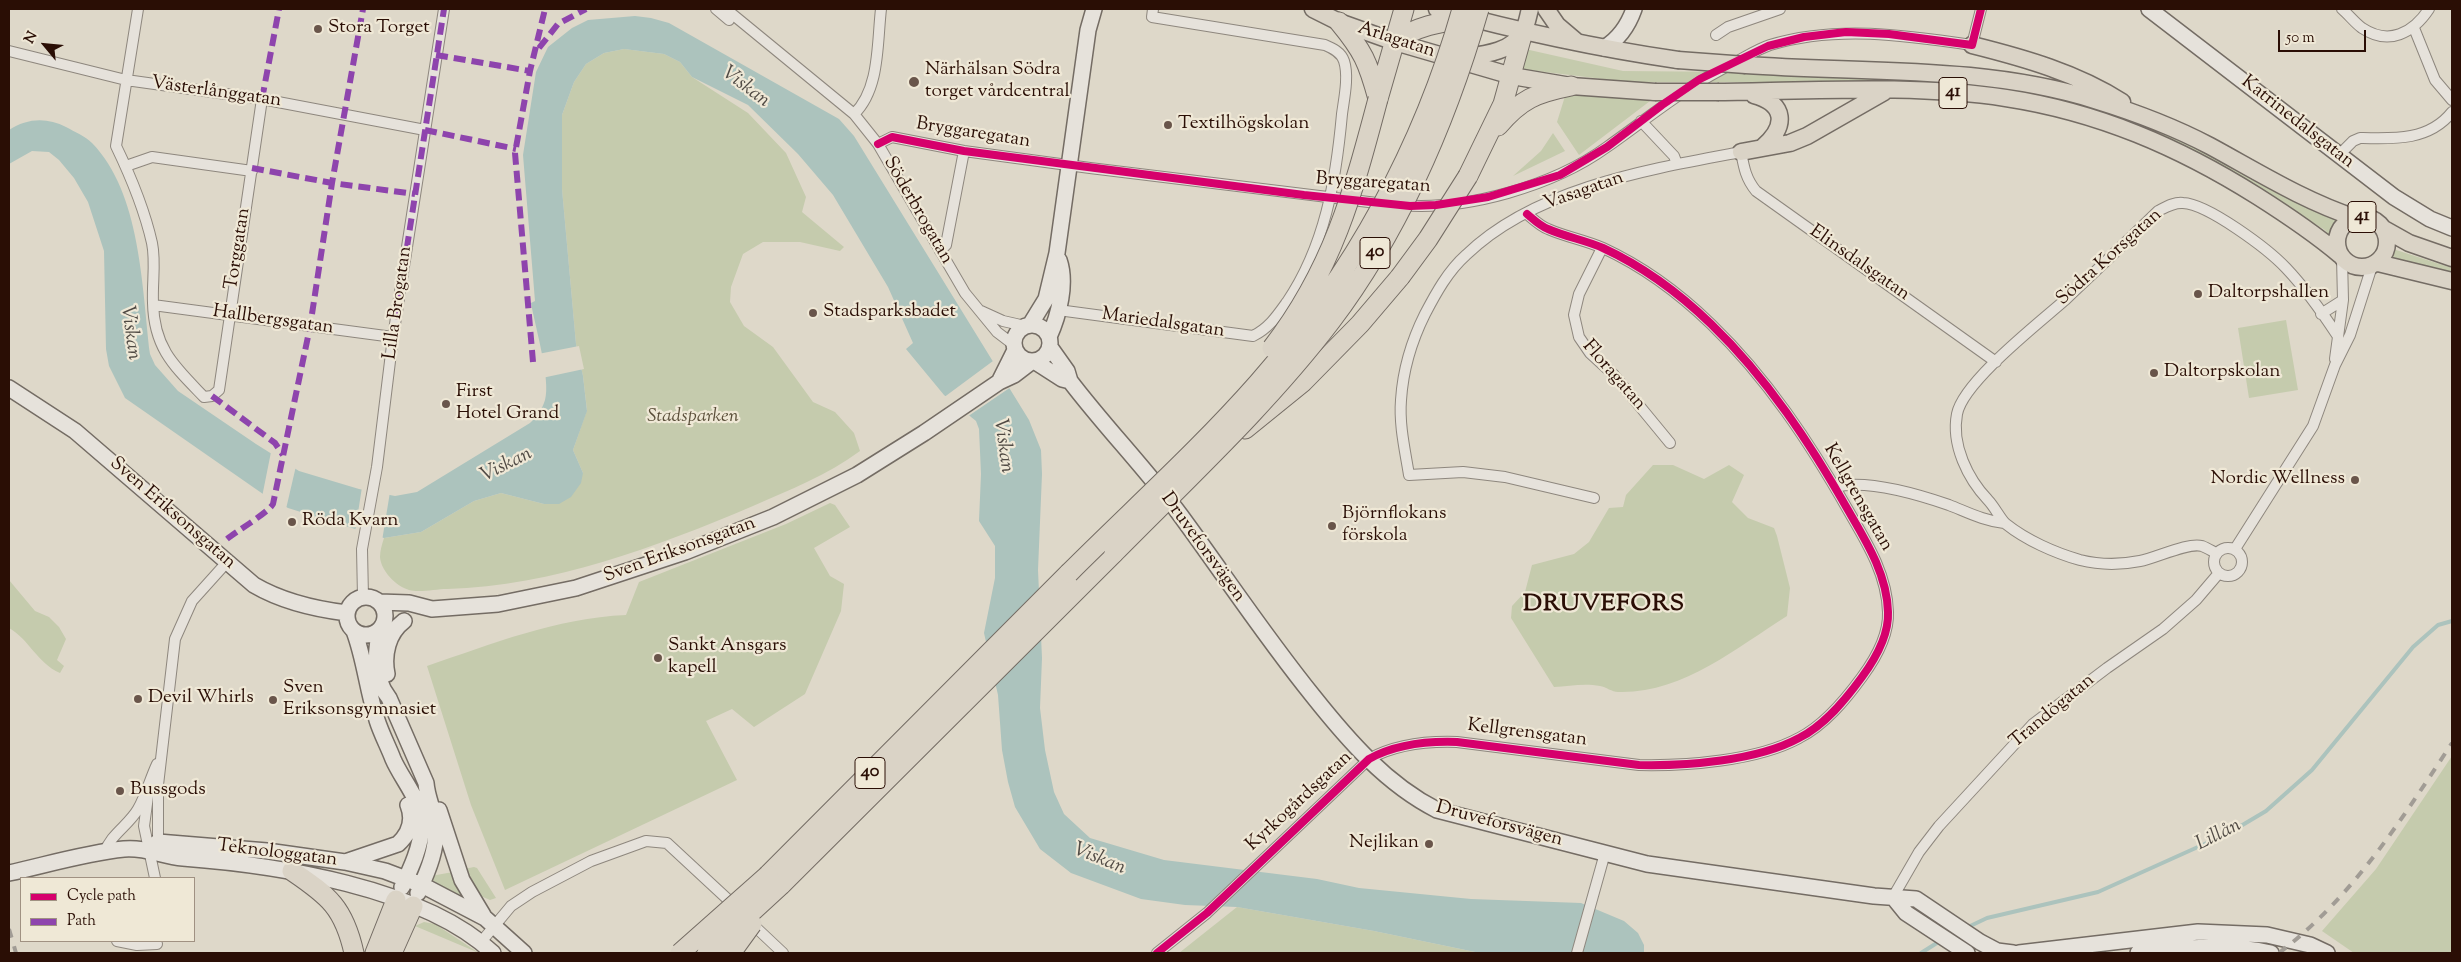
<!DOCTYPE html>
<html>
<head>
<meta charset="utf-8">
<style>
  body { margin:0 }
  #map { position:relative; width:2461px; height:962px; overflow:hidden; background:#ded8c9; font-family:"Sorts Mill Goudy",serif }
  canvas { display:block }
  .frame { position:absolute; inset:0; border:10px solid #2a0e05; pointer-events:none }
  .legend { position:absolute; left:20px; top:877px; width:175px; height:65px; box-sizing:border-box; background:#efe8d6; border:1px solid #a09182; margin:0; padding:6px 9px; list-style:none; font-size:15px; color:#2a0e05 }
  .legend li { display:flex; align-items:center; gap:10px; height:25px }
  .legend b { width:25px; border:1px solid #a09182 }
  .north { position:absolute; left:20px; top:20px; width:50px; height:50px; -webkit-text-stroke:4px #efe8d6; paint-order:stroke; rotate:298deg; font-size:14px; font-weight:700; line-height:20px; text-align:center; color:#2a0e05 }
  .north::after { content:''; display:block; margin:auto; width:18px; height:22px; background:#2a0e05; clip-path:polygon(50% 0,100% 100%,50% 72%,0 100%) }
  .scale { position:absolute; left:2278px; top:30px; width:88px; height:22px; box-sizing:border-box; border:2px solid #2a0e05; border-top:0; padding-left:6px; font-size:15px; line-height:18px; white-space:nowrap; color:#2a0e05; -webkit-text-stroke:4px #efe8d6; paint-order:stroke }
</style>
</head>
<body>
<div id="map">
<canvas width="2461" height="962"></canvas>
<div class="frame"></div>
<ul class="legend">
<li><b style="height:6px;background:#d6006c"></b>Cycle path</li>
<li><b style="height:6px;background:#8e44ad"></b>Path</li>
</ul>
<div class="north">N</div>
<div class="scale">50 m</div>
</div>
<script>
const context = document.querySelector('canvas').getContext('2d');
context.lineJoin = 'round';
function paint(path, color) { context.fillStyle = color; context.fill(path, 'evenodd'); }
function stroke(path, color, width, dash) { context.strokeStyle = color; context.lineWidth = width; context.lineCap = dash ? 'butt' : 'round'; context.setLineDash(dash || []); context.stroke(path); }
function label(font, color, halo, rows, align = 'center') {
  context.font = font + ' "Sorts Mill Goudy",serif'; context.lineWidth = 4.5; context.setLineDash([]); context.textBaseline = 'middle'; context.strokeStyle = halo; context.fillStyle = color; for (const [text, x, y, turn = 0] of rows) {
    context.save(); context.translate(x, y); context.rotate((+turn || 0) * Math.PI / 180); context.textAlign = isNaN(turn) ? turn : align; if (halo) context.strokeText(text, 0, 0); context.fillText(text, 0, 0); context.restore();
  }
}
paint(new Path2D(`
  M 624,49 L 664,54 L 680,62 L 692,77 L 748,113 L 786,153 L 806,197 L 802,212 L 844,247 L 840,251 L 800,242 L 763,242 L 743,254 L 731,287 L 730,302 L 744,326 L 773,347 L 813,402 L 835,412 L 854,433 L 860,451 C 828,475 789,490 753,506 C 656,547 553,586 447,589 C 436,589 419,593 409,590 C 396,586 381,571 380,557 C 380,551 382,544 384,538 L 421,532 L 474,501 L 501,493 L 544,504 L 583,473 L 573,450 L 587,410 L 583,376 L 576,344 L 562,189 L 562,115 L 574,82 L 586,64 L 604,53 Z
  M 1525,49 L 1623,71 L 1734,72 L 1963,81 L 2080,100 L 2156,128 L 2227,161 L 2338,221 L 2331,238 L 2325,230 L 2199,153 L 2094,110 L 2058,102 L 1843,82 L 1628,82 L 1520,69 Z
  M 1566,93 L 1654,98 L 1579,155 L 1557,122 Z
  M 1553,133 L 1565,151 L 1513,176 L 1541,151 Z
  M 2393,249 L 2452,268 L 2452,273 L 2389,260 Z
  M 2286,320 L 2298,390 L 2249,398 L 2238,328 Z
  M 1653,465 L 1673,465 L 1704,479 L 1729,465 L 1744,475 L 1732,502 L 1748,518 L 1774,528 L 1777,536 L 1790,588 L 1787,616 C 1736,648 1682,694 1618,692 C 1612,692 1606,687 1600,686 C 1585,683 1569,686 1554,687 L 1511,618 L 1512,606 L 1525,592 L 1532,565 L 1574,554 L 1589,542 L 1609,508 L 1623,507 L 1626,495 Z
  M 830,503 L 835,505 L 850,527 L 814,548 L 830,576 L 844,584 L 841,611 L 805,694 L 754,727 L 732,709 L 706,721 L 737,780 L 505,890 L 471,805 L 427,666 C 492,644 556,618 626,615 L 639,582 L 786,524 Z
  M 9,580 L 35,611 L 49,617 L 59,627 L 66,639 L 57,660 L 64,666 L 60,673 C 37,663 29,639 9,628 Z
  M 2452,756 L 2452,953 L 2354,953 L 2322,931 L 2376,869 Z
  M 474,867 L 477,868 L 496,898 L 490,900 L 474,893 L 464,869 Z
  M 453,872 L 467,901 L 429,881 L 431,876 Z
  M 1237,907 L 1374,931 L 1480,953 L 1179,953 Z
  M 424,922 L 435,924 L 479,953 L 415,926 Z`), '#c5cbad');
paint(new Path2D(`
  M 635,16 L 651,18 L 669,23 L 839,119 L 854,136 L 1029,420 L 1041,450 L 1042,474 L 1038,570 L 1042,658 L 1040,708 L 1045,750 L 1054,792 L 1064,814 L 1090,838 L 1164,860 L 1317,879 L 1359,888 L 1471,899 L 1581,903 L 1624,921 L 1638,933 L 1644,945 L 1644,953 L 1480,953 L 1374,931 L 1237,907 L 1185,905 L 1141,899 L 1071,873 L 1040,849 L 1015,807 L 1008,782 L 1002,750 L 998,695 L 984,633 L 995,578 L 995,546 L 979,521 L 981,474 L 979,429 L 976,421 L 944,395 L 906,349 L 913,343 L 888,287 L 833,195 L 798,154 L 748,105 L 692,77 L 680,62 L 664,54 L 624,49 L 604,53 L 586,64 L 574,82 L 562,115 L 562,189 L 576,344 L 583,376 L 587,411 L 573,450 L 583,473 L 581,483 L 571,497 L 559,504 L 544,504 L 501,493 L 474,501 L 421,532 L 384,538 L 288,508 L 263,494 L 125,398 L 109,366 L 106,349 L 104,251 L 88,202 L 74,178 L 59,160 L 49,152 L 32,151 L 9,164 L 9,130 C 27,118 47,117 66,127 C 75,132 85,136 92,143 C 141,193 142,288 150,354 L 155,365 L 178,391 L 256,444 L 299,471 L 359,489 L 395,496 L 417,492 L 530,423 C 537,416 542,410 545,400 C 551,380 535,326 531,303 L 535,301 L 523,155 L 536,72 L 548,47 L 572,28 L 588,20 Z`), '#acc3bd');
paint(new Path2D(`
  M 579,346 L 584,369 L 542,378 L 538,354 Z
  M 993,361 L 1011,387 L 967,417 L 943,398 Z
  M 271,452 L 296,466 L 286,509 L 262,497 Z
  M 362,487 L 390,492 L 382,541 L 355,532 Z`), '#ded8c9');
stroke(new Path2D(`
  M 1966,928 L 1987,918 L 2098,892 L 2229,833 L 2266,811 L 2312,770 L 2413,647 L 2438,625 L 2452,621
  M 1921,953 L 1940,941`), '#acc3bd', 4);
const street = new Path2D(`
  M 138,9 L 116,146 C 130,175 145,212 152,243 C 156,262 152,283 153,303 C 154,349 175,367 204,397 L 212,396 L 219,390 L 262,99
  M 716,9 L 729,20
  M 726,9 L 854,114 L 878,144 L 965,293 L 997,332 L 1014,345
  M 2342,9 C 2349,15 2355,23 2362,28 C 2389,46 2413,33 2429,9
  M 2414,28 L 2435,80 L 2452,100
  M 1716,35 L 1728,27 L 1780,9
  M 9,51 L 126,80 L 262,99 L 425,130
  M 854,114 C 880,89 877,43 881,9
  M 1641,121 L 1674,156 L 1677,164
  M 878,144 L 892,137 L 964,151 L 1090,168 L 1385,204
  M 2338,156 L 2353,141 L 2360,138 C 2393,139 2429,141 2452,112
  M 126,166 L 152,157 L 252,171
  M 1400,205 C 1466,211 1553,186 1607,147 C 1651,116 1686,86 1736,62 C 1747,56 1758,49 1770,45 C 1836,25 1904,35 1972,45 L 1981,9
  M 1602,248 L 1579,294 L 1574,315 L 1579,337 L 1590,353 L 1614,375 L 1670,443
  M 940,251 L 946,245 L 964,151
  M 153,305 L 393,337
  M 1058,310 L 1253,336 C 1269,328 1277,316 1287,302 C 1325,246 1336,180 1342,114 C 1344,99 1349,76 1344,61 C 1341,52 1332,48 1325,45 L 1152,17 L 1153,9
  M 981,311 L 1003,321 L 1025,326
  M 2321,314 L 2343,300
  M 2335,359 L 2343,300 L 2342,258
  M 1835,487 C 1867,479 1917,494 1949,505 C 1967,512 1984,521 2004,523
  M 1594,498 L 1505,477 L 1463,472 L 1409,475 C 1405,450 1399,425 1401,400 C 1403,369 1411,342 1425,314 C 1436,293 1448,271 1466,255 C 1535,188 1650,169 1741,152 C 1744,168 1746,179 1756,191 L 1996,362
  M2214 562a14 14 0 1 1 28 0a14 14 0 1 1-28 0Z
  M 2235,549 L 2313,426 L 2335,365 L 2350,335 L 2372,266
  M 2216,553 C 2212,551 2207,548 2202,546 C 2188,542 2156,558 2140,561 C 2120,565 2100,565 2080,560 C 2055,553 2026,540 2006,524 C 2001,520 1994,506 1988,500 C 1968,479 1951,445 1957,414 C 1963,382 2039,323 2065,300 C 2096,271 2127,241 2158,211 C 2166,207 2174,202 2183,203 C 2208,204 2268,249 2286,268 C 2305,288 2322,312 2337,335
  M 363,597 L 362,549 L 377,467 L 393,337 L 444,9
  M 148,796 L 144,826 L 155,878
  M 158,842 L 158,785 L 175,639 L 192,601 L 228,561
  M 105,852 C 110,835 129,825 138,809 C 146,795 150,779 157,764
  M 1893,897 L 1919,852 L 1939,826 L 2033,724 L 2107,668 L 2163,629 L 2196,600 L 2219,573
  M 749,921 L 783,953
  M 117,941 L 137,945 L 157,944
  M 481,942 L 511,906 L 532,892 L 591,861 L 646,841 L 667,843 L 736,907
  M 1157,953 L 1207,913 L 1369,759 C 1396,744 1428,741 1457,742 L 1639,765 C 1686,766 1757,761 1799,738 C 1825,725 1846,699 1862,677 C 1876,658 1889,635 1888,612 C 1887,574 1866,541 1848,510 C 1810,443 1767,378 1711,324 C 1680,294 1642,266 1603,248 C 1585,240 1566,237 1548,229 C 1540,226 1533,219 1527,214
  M 1577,953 L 1605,853`);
const secondary = new Path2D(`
  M 2149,9 L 2394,197 L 2430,219 L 2452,228
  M 1604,48 C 1619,39 1628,26 1634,9
  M1014 343a18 18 0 1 1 36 0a18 18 0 1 1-36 0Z
  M 1030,325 L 1046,299 L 1057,253 L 1088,30 L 1094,9
  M 1049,337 C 1059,315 1067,283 1059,260
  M 1050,347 L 1067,371 L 1070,381 C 1105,427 1146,469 1181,516 C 1225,576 1266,638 1313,696 C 1348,740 1386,784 1437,810 L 1647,864 L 1874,896 L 1916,899 L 1980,942 L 1997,951 L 2013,953
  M 1034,361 L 1062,379 L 1070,381
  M 999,382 L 1015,350
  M 9,388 L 75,431 L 254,585 C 283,602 314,609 347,613
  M347 616a19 19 0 1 1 38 0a19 19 0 1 1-38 0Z
  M 379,602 L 409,603 L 432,609 L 498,604 L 576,588 L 685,552 L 773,517 L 857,475 L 924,433 L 999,382 L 1014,375 L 1031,362
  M 380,630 C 375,653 373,679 389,698 L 426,783 C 427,797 433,808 435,821 C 439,846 428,871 418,893
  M 354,631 C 365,660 367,690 377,720 C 381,733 388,746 393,759 C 402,780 422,801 422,825 C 421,847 411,868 402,887
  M 387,674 C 383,655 388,633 404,621
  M 439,810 L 462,880 L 483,915
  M 148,849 L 158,842 L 267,851 L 345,862 L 385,871 L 422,885 L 485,918 L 524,953
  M 345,862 L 398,844 C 410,833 414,820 408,805
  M 9,873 C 46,865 85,853 124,849 C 145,847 162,856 183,858 C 276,865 423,887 493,953
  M 1893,897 L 1906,913 L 1967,953
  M 2019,953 L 2198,932 L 2267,935 L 2310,945 L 2327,953
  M 2138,953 C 2183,948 2226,943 2271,953`);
const primary = new Path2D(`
  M 1313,9 L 1339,22 L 1395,42 L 1512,76 L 1571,86 L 1655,92
  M 1437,9 C 1517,31 1596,48 1678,60
  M 1546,9 L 1557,25 L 1577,42
  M 1972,45 C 2024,58 2077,73 2122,102
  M 1457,58 C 1478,55 1512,54 1523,31 C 1527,25 1528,16 1530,9
  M 1746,65 C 1860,73 1984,65 2095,100 C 2134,112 2174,127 2210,146 C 2258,172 2304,201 2356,218
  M 1719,92 C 1812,91 1913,84 2006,98 C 2098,112 2179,147 2257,196 C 2287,215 2314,233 2340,255
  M 1754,95 C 1786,104 1787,126 1763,147
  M 1741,152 L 1790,143 L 1807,136 L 1884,92
  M2337 242a25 25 0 1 1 50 0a25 25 0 1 1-50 0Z
  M 2384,229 L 2409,243 L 2452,258
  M 2378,263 L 2452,281`);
const highway = new Path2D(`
  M 1339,22 C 1363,51 1368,62 1378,99
  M 1395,42 C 1417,25 1443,22 1470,18
  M 1378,99 L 1404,9
  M 1498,126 C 1521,99 1536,93 1571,86
  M 1468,176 L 1503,104 L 1523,32
  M 1245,429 L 1303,382 L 1360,324 L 1400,277
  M 292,871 C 329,896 344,908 354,953
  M 768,875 L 1069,573
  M 781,885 L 1114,553
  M 375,953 L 396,900
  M 392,953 L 413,906`);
stroke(street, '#8e877e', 12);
stroke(secondary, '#746c64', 18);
stroke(primary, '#746c64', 19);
stroke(highway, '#746c64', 21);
stroke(street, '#e6e2db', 10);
stroke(secondary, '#e6e2db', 15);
stroke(primary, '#dad3c6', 16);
stroke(highway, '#dad3c6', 19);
stroke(new Path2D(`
  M 9,929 L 16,953
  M 2279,953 C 2354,896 2401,820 2452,743`), '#a19c95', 4, [9, 9]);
const primaryBridge = new Path2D(`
  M 1678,60 L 1746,65
  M 1655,92 L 1719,92`);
const highwayBridge = new Path2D(`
  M 1400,277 L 1428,239 L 1468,176
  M 1272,348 C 1333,269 1353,193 1378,99
  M 1114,553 C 1188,478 1267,405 1331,321 C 1401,228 1447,120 1479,9
  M 1069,573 C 1132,510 1199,450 1258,383 C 1354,273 1422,150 1462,9
  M 680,953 L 768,875
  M 707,953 L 781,885
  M 731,953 L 752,924`);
stroke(primaryBridge, '#746c64', 19, []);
stroke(highwayBridge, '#746c64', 21, []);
stroke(primaryBridge, '#dad3c6', 16);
stroke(highwayBridge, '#dad3c6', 19);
stroke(new Path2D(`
  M 539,48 L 558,24 L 586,9
  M 436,55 L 530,71
  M 262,99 L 279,9
  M 425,130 L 516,149
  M 252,168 L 332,183 L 415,194
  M 393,337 L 444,9
  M 533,362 L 515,153 L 530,71 L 545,9
  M 212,396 L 275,443 L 283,455
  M 227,539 C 237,531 269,512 273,504 L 310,327 L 332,183 L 363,9`), '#8e44ad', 6, [12, 6]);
stroke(new Path2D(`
  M 878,144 L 892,137 L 964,151 L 1304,195 L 1410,206 L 1436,205 L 1488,197 L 1560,175 L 1607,147 L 1662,105 L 1700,79 L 1768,46 L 1804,37 L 1846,32 L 1889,34 L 1972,45 L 1981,9
  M 1157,953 L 1207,913 L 1369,759 C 1396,744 1428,741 1457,742 L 1639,765 C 1686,766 1757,761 1799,738 C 1825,725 1846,699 1862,677 C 1876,658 1889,635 1888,612 C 1887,574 1866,541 1848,510 C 1810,443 1767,378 1711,324 C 1680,294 1642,266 1603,248 C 1585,240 1566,237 1548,229 C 1540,226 1533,219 1527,214`), '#d6006c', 8);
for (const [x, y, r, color] of [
  [318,29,5,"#69554a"],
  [914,82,6,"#69554a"],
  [1168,125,5,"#69554a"],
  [2198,294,5,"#69554a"],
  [813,313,5,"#69554a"],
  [2154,373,5,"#69554a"],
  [446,404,5,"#69554a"],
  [2355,480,5,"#69554a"],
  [292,522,5,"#69554a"],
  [1332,526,5,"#69554a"],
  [658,658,5,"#69554a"],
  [138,699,5,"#69554a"],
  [273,700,5,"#69554a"],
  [120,791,5,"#69554a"],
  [1429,844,5,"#69554a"]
]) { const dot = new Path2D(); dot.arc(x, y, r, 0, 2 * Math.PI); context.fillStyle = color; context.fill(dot); stroke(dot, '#efe8d6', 2); }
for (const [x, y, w] of [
  [1953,93,28],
  [2362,217,28],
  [1375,253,30],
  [870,773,30]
]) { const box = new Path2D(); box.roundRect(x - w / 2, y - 15.5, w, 31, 4); context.fillStyle = '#efe8d6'; context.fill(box); stroke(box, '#2a0e05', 1); }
label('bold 18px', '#2a0e05', null, [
  ["41",1953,93],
  ["41",2362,217],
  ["40",1375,253],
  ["40",870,773]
]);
label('19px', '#2a0e05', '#efe8d6', [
  ["Stora Torget",328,29],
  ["Närhälsan Södra",925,71],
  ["torget vårdcentral",925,93],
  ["Textilhögskolan",1178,125],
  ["Daltorpshallen",2208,294],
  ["Stadsparksbadet",823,313],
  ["Daltorpskolan",2164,373],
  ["First",456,393],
  ["Hotel Grand",456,415],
  ["Nordic Wellness",2345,480,"right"],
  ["Björnflokans",1342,515],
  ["förskola",1342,537],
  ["Röda Kvarn",302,522],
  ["Sankt Ansgars",668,647],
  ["kapell",668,669],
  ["Sven",283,689],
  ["Eriksonsgymnasiet",283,711],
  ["Devil Whirls",148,699],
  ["Bussgods",130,791],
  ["Nejlikan",1419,844,"right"]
], 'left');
label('19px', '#2a0e05', '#efe8d6', [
  ["Arlagatan",1396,41,18],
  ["Västerlånggatan",216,93,8],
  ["Katrinedalsgatan",2297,123,38],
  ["Bryggaregatan",973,134,9],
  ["Bryggaregatan",1373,184,4],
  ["Vasagatan",1584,192,-19],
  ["Söderbrogatan",917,211,60],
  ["Torggatan",239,249,-81],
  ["Södra Korsgatan",2110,258,-42],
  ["Elinsdalsgatan",1859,264,35],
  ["Lilla Brogatan",399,303,-82],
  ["Hallbergsgatan",273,321,8],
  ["Mariedalsgatan",1163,324,8],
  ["Floragatan",1613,376,49],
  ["Kellgrensgatan",1857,498,60],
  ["Sven Eriksonsgatan",172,514,41],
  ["Druveforsvägen",1202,548,54],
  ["Sven Eriksonsgatan",680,551,-20],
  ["Trandögatan",2053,712,-40],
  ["Kellgrensgatan",1527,734,7],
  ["Kyrkogårdsgatan",1300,802,-43],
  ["Druveforsvägen",1499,825,15],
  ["Teknologgatan",277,854,7]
]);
label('italic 19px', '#594d38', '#efe8d6', [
  ["Stadsparken",693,418]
]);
label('italic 20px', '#504a44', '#efe8d6', [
  ["Viskan",745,88,37],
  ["Viskan",129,333,82],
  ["Viskan",1002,446,82],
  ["Viskan",507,466,-27],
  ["Lillån",2219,836,-27],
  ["Viskan",1099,860,22]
]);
context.letterSpacing = '1px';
label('bold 24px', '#2a0e05', '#efe8d6', [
  ["DRUVEFORS",1604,606]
]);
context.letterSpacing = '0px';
</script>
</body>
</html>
